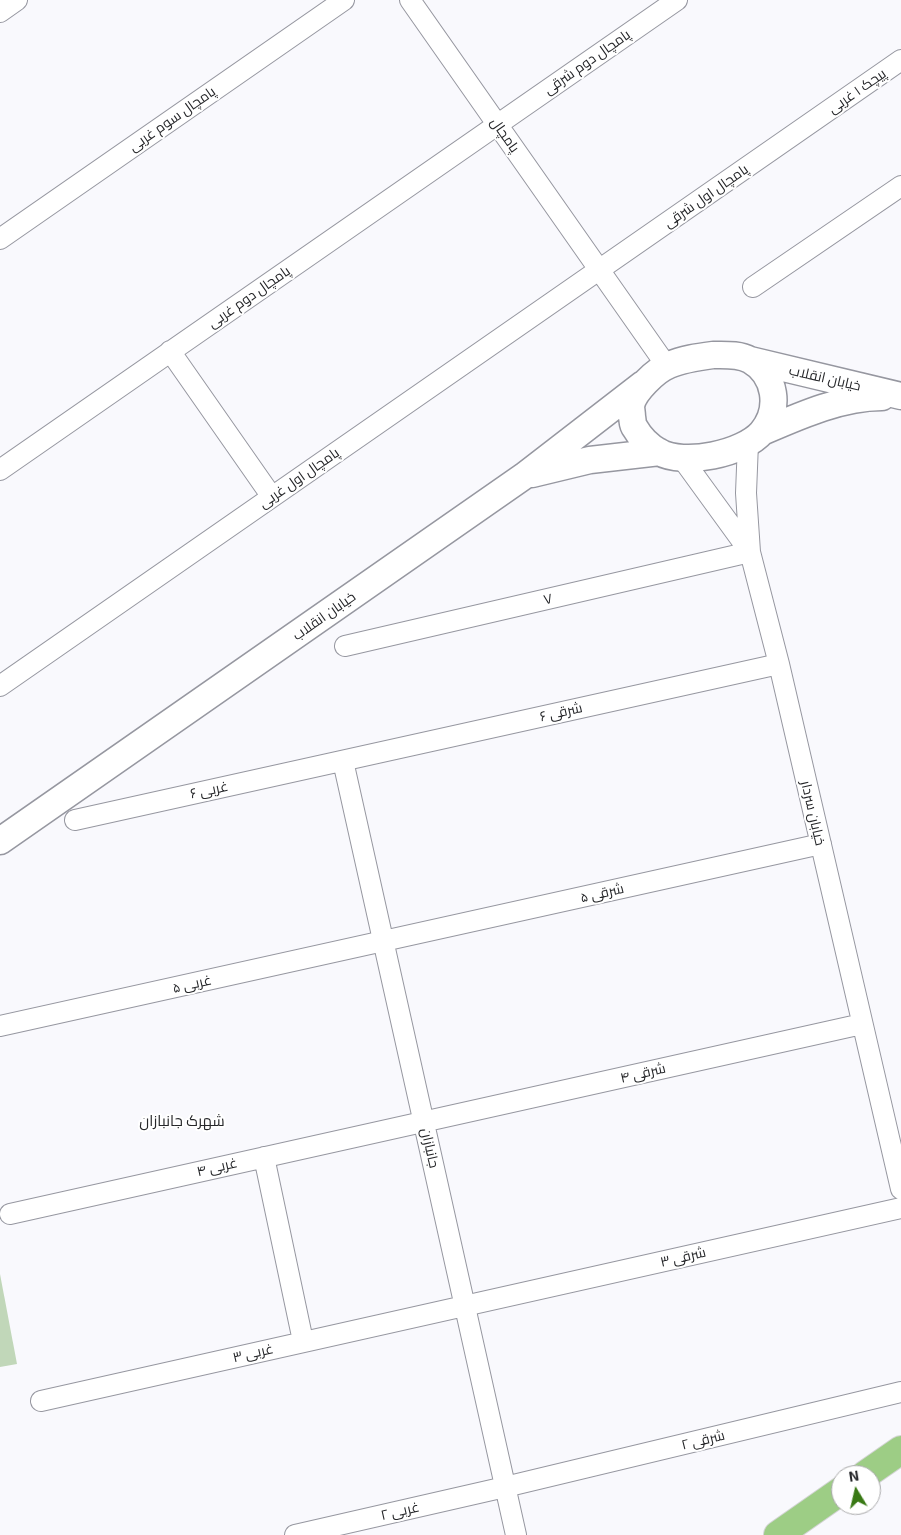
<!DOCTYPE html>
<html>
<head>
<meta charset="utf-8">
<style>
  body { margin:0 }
  #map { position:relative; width:901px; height:1535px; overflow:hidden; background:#f9f9fd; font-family:"Exo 2",sans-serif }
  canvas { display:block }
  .north { position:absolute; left:831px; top:1465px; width:50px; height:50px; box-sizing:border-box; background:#fff; border:1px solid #a8a8a9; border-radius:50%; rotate:351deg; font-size:14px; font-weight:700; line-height:20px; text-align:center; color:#252629 }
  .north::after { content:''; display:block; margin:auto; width:18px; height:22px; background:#397915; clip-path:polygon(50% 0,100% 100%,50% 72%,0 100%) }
</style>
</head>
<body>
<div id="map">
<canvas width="901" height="1535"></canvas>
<div class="north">N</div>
</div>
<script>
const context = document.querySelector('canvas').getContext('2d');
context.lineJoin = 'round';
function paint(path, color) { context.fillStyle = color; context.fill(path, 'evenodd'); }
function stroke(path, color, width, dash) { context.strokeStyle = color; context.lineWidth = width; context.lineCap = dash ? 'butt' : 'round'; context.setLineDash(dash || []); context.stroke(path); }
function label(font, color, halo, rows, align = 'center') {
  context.font = font + ' "Exo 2",Cairo,sans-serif'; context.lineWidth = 4; context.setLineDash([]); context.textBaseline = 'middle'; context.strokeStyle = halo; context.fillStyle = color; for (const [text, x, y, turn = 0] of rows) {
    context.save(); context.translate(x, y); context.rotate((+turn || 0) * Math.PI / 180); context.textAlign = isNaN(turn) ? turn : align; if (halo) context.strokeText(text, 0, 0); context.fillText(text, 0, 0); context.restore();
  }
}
paint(new Path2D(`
  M 0,1274 L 17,1364 L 0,1367 Z`), '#c1d7b9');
const minor = new Path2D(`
  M 410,0 L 666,365
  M 0,12 L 17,0
  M 0,239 L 344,0
  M 753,287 L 901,186
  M 170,351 L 272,497
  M 748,443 L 746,493 L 750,552
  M 681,457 L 750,552 L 779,664 L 901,1189
  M 0,470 L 677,0
  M 345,646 L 750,552
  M 0,686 L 901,60
  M 343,761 L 516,1535
  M 75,820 L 779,664
  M 0,1026 L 821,844
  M 264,1157 L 303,1341
  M 10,1214 L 862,1024
  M 41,1401 L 901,1208
  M 295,1535 L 505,1487 L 901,1392`);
const tertiary = new Path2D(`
  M 713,355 C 726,355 739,354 750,360 C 776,375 781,409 762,432 C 743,454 684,466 659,452 C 649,446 640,437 635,428 C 632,424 633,421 632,417 C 632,413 631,409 631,406 C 633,392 656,370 669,365 C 683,359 698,357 713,355 Z
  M 750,360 L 901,396
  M 762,432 C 799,416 841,397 882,397
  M 532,474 L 590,460 L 660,452
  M 0,841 L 524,476 L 643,384`);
const primary = new Path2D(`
  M 865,1475 L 901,1450
  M 778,1535 L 841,1491`);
stroke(minor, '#9697a0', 22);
stroke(tertiary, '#9697a0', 29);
stroke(primary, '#d3d4d4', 30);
stroke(minor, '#fff', 20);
stroke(tertiary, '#fff', 26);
stroke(primary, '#9dcd85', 28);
label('14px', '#252629', '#fff', [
  ["پامچال دوم شرقی",587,62,-35],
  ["پیچک ۱ غربی",857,91,-35],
  ["پامچال سوم غربی",172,119,-35],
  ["پامچال",505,135,55],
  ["پامچال اول شرقی",706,196,-35],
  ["پامچال دوم غربی",249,297,-35],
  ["خیابان انقلاب",825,378,13],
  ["پامچال اول غربی",299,478,-35],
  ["۷",548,599,-13],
  ["خیابان انقلاب",324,616,-35],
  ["۶ شرقی",561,712,-13],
  ["۶ غربی",209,790,-12],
  ["خیابان سردار",813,813,77],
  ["۵ شرقی",602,893,-13],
  ["۵ غربی",192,984,-13],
  ["۴ شرقی",643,1073,-13],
  ["جانبازان",430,1148,77],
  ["۴ غربی",217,1167,-13],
  ["۳ شرقی",683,1257,-13],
  ["۳ غربی",253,1353,-13],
  ["۲ شرقی",703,1440,-14],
  ["۲ غربی",400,1511,-13]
]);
label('15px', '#252629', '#fff', [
  ["شهرک جانبازان",182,1121]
]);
</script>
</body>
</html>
